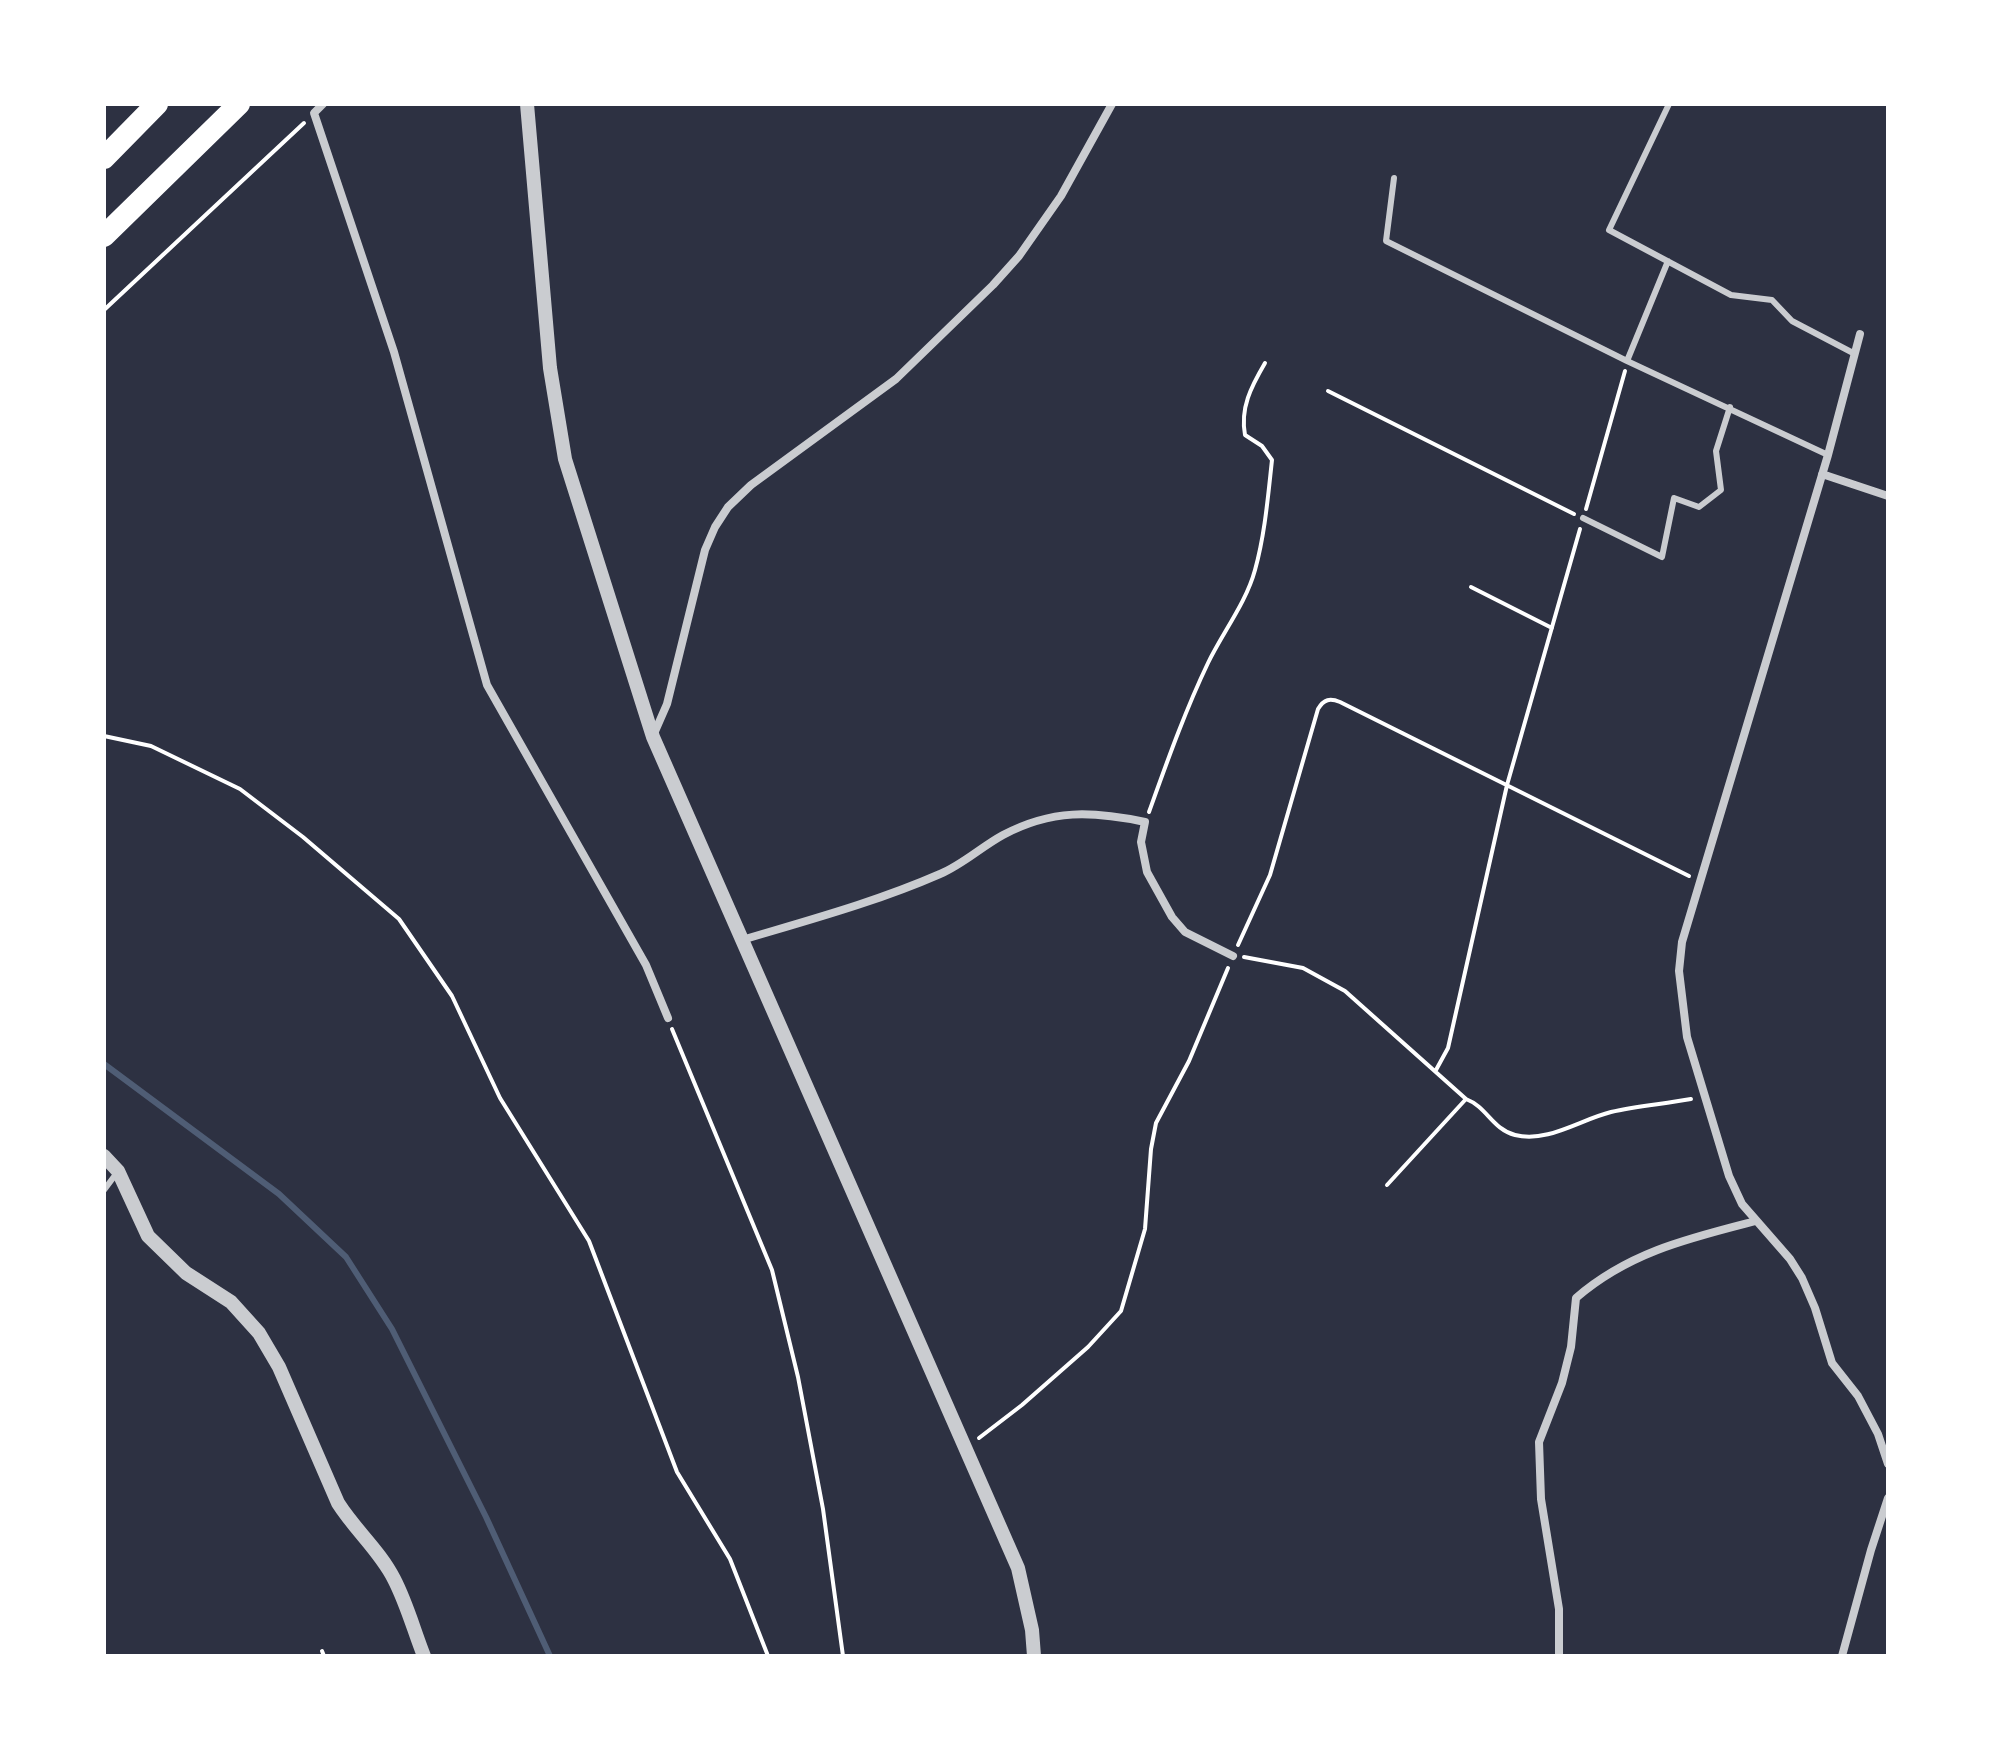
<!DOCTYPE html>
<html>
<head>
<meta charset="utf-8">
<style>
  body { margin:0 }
  #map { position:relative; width:1992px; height:1760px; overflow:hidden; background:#2d3142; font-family:"DM Sans",sans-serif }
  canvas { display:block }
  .frame { position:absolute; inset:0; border:106px solid #fff; pointer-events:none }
</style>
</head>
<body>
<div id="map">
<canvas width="1992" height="1760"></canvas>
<div class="frame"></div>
</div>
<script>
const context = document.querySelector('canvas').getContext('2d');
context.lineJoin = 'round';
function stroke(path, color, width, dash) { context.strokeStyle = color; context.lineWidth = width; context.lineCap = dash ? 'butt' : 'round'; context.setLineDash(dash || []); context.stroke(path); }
stroke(new Path2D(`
  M 104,1064 L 279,1194 L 346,1257 L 392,1329 L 486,1517 L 550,1656`), '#4f5d75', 6);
stroke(new Path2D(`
  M 104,310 L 304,123
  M 1328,391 L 1574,514
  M 1586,509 L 1625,371
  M 1471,587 L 1552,628
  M 104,736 L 151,746 L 240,789 L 303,837 L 399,919 L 452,996 L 500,1098 L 589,1241 L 677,1472 L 730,1559 L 768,1656
  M 1149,812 C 1167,762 1185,711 1208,663 C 1223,632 1246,603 1255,570 C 1265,534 1268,496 1272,460 L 1262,446 L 1245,435 C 1240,408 1251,387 1265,363
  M 1238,945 L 1270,875 L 1318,709 C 1324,699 1330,698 1340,702 L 1689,876
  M 1244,957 L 1303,968 L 1345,991 L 1466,1099 C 1487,1107 1492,1129 1515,1135 C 1548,1143 1579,1120 1611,1112 C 1637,1106 1664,1104 1691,1099
  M 672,1029 L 772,1270 L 798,1377 L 823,1509 L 843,1656
  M 1436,1070 L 1448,1048 L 1507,785 L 1580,529
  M 1387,1185 L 1466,1099
  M 979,1438 L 1022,1405 L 1088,1347 L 1121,1311 L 1145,1229 L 1151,1149 L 1156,1123 L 1189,1061 L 1228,968
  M 322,1651 L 324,1656`), '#fff', 4);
stroke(new Path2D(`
  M 1669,104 L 1609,230 L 1731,295 L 1772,300 L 1792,321 L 1855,354
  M 1394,178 L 1386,241 L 1627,361 L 1828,455
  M 1627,361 L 1668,261
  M 1583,518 L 1662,557 L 1674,498 L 1699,507 L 1721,490 L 1716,451 L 1730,407
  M 104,1190 L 116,1174`), '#caccd0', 6);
stroke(new Path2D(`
  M 323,104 L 314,113 L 394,352 L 487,685 L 646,965 L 668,1018
  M 1860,334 L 1828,455 L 1682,942 L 1679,971 L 1687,1037 L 1729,1176 L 1742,1204 L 1790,1259 L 1802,1278 L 1815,1308 L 1832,1363 L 1858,1396 L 1878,1434 L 1888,1464
  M 1822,474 L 1888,496
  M 653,736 L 667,704 L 705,550 L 715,527 L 728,507 L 751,485 L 896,379 L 993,285 L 1019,256 L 1061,196 L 1112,104
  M 742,940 C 809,920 876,902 940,874 C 962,865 981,847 1003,835 C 1052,809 1092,811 1145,822 L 1141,842 L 1147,872 L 1172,917 L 1185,932 L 1233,956
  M 1559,1656 L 1559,1609 L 1541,1499 L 1539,1442 L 1562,1383 L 1571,1347 L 1576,1298 C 1629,1252 1690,1238 1756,1221
  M 1842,1656 L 1871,1550 L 1888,1498`), '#caccd0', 8);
stroke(new Path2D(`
  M 527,104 L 550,368 L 565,459 L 653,737 L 1018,1568 L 1032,1630 L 1034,1656
  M 104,1156 L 118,1171 L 148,1236 L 186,1273 L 231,1302 L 259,1333 L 279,1367 L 338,1503 C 355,1530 380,1551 394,1579 C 407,1604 414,1631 424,1656`), '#caccd0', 14);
stroke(new Path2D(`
  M 104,158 L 157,104
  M 104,236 L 239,104`), '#fff', 22);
</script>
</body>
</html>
